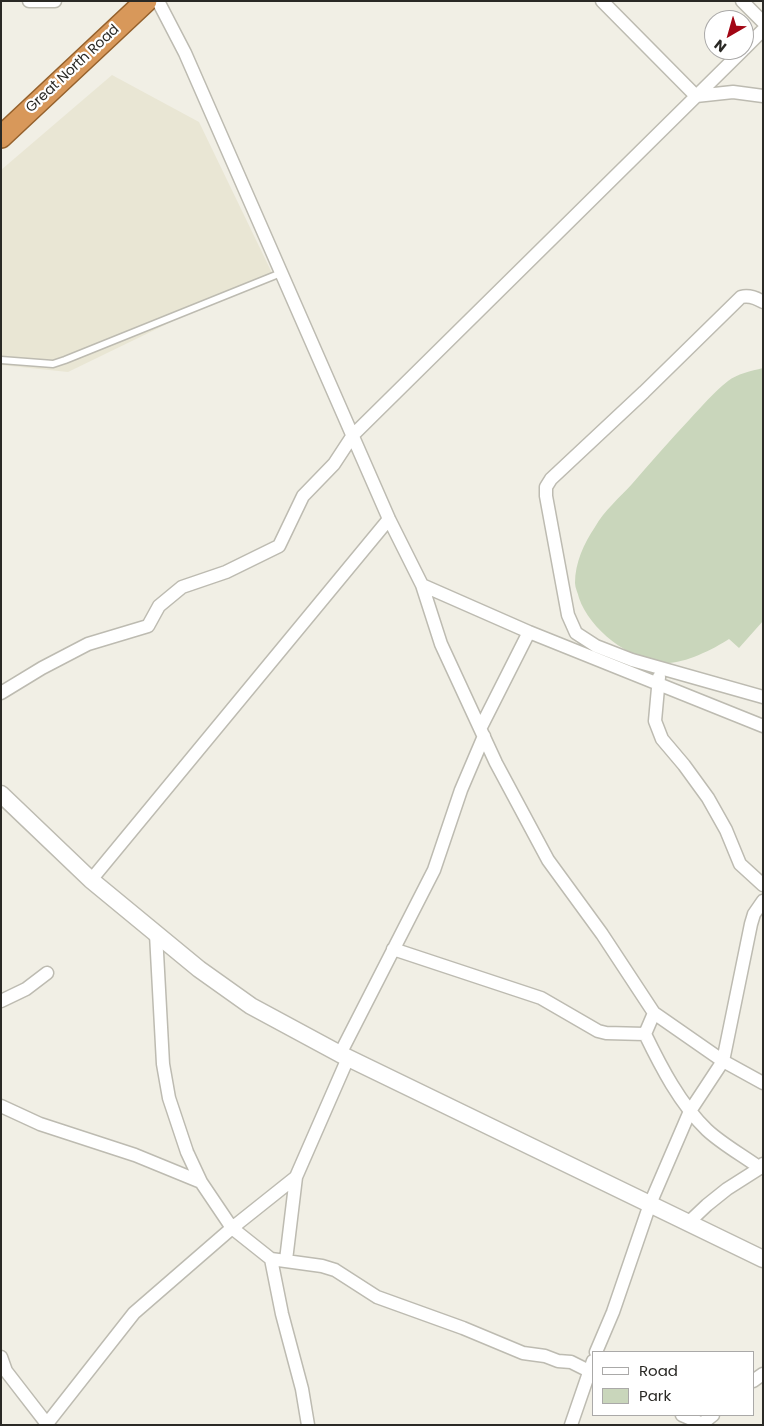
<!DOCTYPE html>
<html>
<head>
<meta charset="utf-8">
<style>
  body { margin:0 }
  #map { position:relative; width:764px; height:1426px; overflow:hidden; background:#f1efe5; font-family:Poppins,sans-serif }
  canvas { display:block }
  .frame { position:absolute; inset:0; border:2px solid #2a2925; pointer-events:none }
  .legend { position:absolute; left:592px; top:1351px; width:162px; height:65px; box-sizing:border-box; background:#fff; border:1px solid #aaa9a8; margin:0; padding:6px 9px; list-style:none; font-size:15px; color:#2a2925 }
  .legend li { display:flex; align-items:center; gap:10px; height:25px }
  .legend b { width:25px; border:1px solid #aaa9a8 }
  .north { position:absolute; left:704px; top:10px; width:50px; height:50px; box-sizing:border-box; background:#fff; border:1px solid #aaa9a8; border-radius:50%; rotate:218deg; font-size:14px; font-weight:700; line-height:20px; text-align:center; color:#2a2925 }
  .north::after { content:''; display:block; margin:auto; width:18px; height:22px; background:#a20614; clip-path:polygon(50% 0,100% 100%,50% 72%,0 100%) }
</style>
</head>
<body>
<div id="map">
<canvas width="764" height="1426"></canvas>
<div class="frame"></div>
<ul class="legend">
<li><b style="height:6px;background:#fff"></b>Road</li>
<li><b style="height:14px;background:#c9d6bb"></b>Park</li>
</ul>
<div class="north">N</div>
</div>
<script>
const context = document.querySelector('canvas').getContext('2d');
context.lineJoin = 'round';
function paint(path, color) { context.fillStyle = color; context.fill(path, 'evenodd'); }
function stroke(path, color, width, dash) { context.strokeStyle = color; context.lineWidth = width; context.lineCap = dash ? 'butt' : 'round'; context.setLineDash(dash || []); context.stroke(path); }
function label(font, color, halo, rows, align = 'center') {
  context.font = font + ' Poppins,sans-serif'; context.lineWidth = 4.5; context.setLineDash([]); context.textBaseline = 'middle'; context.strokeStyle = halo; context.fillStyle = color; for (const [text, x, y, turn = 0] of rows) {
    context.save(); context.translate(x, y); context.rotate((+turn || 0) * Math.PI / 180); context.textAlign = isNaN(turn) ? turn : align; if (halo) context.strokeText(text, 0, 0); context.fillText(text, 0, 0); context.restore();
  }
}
paint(new Path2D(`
  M 112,75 L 199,122 L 272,273 L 68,372 L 1,365 L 1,170 Z`), '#e9e6d4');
paint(new Path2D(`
  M 763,368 L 763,621 L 739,648 L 729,639 C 712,650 682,665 662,663 C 629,659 590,630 579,598 C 578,593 575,588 575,583 C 575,563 584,543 595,527 C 604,511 620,497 632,484 C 651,462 670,440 690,419 C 702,406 714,392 728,381 C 737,374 751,371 763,368 Z`), '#c9d6bb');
const service = new Path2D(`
  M 1,360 L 53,364 L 65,360 L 281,273`);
const minor = new Path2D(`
  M 29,1 L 55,1
  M 158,1 L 185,53 L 389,519 L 422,585 L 529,632 L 763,726
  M 602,1 L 696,96 L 733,92 L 763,96
  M 742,1 L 763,22
  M 744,49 L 763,30
  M 763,302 C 755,297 749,295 741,297 L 644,392 L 551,479 L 546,487 L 546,496 L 568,615 L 576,633 L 596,646 L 632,660 L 763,697
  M 422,585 L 441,644 L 496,763 L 548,860 L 602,934 L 654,1013 L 645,1034 C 661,1067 680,1104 707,1130 C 722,1144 742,1155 760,1168 L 763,1168
  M 659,677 L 655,721 L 662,739 L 684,765 L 708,798 L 726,830 L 740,864 L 763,885
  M 1,693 L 42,668 L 88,644 L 148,626 L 159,606 L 182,587 L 226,572 L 279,546 L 303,496 L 334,464 L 353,435 L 743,50
  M 481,727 L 529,632
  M 91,880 L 389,519
  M 156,934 L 163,1064 L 169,1098 L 187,1152 L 201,1182 L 232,1228 L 271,1259 L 282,1314 L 302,1389 L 308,1425
  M 393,949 L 541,998 L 598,1031 L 606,1033 L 645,1034
  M 1,1001 L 26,989 L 47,973
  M 654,1013 L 723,1061 L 763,1083
  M 340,1054 L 434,870 L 461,790 L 484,736
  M 1,1106 L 40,1124 L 135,1155 L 201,1182
  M 689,1222 L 707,1205 L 727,1189 L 760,1168 L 763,1164
  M 271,1259 L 322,1266 L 335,1270 L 377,1297 L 463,1328 L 523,1353 L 545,1356 L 558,1361 L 571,1362 L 593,1373
  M 286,1260 L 296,1177
  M 596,1352 L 613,1312 L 650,1204 L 690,1111 L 723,1061 L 751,924 L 754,914 L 763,901
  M 1,1357 L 6,1371 L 47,1424
  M 753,1381 L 763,1374
  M 682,1415 L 705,1425
  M 703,1423 L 713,1415
  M 46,1425 L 134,1313 L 232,1228 L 296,1177 L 348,1058
  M 571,1425 L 593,1361`);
const tertiary = new Path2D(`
  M 1,794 L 91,880 L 199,969 L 251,1006 L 340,1054 L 763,1259`);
const trunk = new Path2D(`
  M 1,137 L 146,1`);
stroke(service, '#bdbbb1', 9);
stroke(minor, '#bdbbb1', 15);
stroke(tertiary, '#bdbbb1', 19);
stroke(trunk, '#95612c', 24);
stroke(service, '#fff', 6);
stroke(minor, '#fff', 12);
stroke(tertiary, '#fff', 16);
stroke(trunk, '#d8985a', 21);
label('14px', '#2a2925', '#fff', [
  ["Great North Road",73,69,-43]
]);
</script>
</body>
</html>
